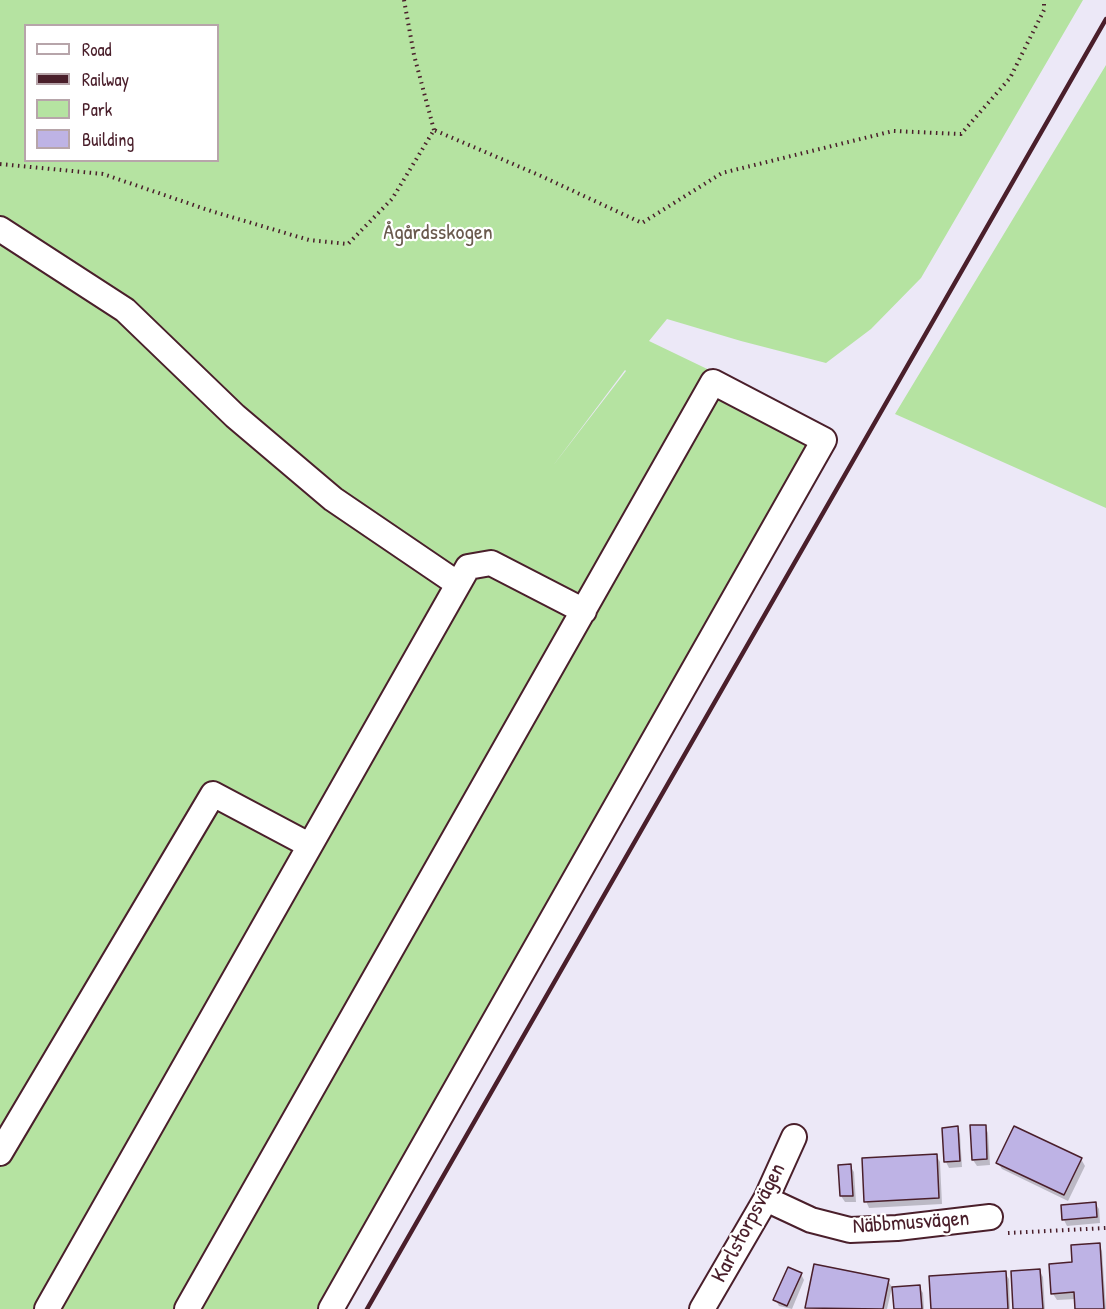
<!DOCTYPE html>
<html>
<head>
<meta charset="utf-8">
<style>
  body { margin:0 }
  #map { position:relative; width:1106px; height:1309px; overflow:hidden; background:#ece8f7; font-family:"Patrick Hand",sans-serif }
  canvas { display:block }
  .legend { position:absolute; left:24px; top:24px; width:195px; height:138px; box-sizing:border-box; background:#fff; border:2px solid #b7a5aa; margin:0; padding:8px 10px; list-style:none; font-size:18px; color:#4a1f2b }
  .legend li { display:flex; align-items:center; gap:12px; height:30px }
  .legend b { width:30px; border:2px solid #b7a5aa }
</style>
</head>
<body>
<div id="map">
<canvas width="1106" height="1309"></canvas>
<ul class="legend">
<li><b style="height:8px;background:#fff"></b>Road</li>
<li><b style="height:8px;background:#4a1f2b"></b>Railway</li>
<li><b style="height:16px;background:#b5e3a1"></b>Park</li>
<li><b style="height:16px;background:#beb3e5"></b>Building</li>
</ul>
</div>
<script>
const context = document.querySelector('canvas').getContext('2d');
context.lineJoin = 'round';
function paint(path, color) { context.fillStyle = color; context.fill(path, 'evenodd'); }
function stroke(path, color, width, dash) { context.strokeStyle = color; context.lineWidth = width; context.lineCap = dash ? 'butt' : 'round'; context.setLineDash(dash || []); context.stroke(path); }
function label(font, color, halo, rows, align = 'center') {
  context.font = font + ' "Patrick Hand",sans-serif'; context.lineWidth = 4.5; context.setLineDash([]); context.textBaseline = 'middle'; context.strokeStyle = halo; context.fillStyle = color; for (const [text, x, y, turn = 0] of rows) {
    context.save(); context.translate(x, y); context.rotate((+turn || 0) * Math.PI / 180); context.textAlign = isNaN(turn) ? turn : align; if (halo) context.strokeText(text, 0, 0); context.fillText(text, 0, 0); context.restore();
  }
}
paint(new Path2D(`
  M 0,0 L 1083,0 L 921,278 L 871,329 L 826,363 L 741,341 L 667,319 L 649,341 L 834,430 L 343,1309 L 0,1309 ZM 26,26 L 218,26 L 218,160 L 26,160 ZM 625,370 L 626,371 L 552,467 Z
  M 1106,65 L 1106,508 L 895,414 Z`), '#b5e3a1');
paint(new Path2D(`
  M 985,1126 L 988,1133 L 990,1165 L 977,1166 L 973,1160 Z
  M 957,1128 L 960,1134 L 962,1167 L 949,1168 L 946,1162 Z
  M 936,1155 L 940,1162 L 942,1204 L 869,1208 L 866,1201 Z
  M 1081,1159 L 1085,1166 L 1068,1201 L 1002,1169 L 998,1163 Z
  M 850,1166 L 854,1172 L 856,1202 L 845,1202 L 841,1196 Z
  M 1095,1203 L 1099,1209 L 1100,1223 L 1067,1226 L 1064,1220 L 1062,1206 Z
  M 1099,1245 L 1102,1251 L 1106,1309 L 1077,1309 L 1076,1299 L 1057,1300 L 1053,1294 L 1074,1263 Z
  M 1039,1270 L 1043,1277 L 1045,1309 L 1015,1309 Z
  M 1005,1273 L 1009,1279 L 1010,1309 L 933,1309 Z
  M 801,1274 L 804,1280 L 792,1309 L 779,1306 L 775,1299 Z
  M 888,1281 L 892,1287 L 887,1309 L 807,1308 Z
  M 919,1287 L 923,1293 L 924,1309 L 895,1309 Z`), '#0003');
const building = new Path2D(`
  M 970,1125 L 986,1125 L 987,1159 L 972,1160 Z
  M 958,1126 L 960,1161 L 944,1162 L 942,1128 Z
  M 1014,1126 L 1082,1158 L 1064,1195 L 996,1163 Z
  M 937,1154 L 939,1198 L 864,1202 L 862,1158 Z
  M 851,1164 L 853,1196 L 840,1196 L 838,1165 Z
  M 1096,1202 L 1097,1217 L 1062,1220 L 1061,1205 Z
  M 1100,1243 L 1104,1309 L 1075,1309 L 1074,1292 L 1051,1294 L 1049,1264 L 1072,1262 L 1071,1245 Z
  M 814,1264 L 889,1279 L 883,1309 L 805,1308 Z
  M 788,1267 L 802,1273 L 787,1306 L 773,1300 Z
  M 1040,1269 L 1043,1309 L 1013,1309 L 1011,1271 Z
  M 1006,1271 L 1008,1309 L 931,1309 L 929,1276 Z
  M 920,1285 L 922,1309 L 894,1309 L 892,1287 Z`);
paint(building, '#beb3e5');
stroke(building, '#4a1f2b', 1.5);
const minor = new Path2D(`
  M 0,229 L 125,310 L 235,416 L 333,499 L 458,584
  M 0,1153 L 213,794 L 309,845
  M 766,1199 L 811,1220 L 850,1230 L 897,1228 L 990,1217
  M 47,1309 L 468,567 L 491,563 L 584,611
  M 187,1309 L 713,382 L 824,440 L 331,1309
  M 702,1309 L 766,1199 L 794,1137`);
stroke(minor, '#4a1f2b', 28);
stroke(new Path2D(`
  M 404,0 L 414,55 L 434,130
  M 0,164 L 103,174 L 211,211 L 309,240 L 348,244 L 392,199 L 434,130 L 541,176 L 642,223 L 722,173 L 893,131 L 961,134 L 1010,78 L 1044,10 L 1044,0
  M 1008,1233 L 1106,1228`), '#4a1f2b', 4, [1.5, 4.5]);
stroke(minor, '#fff', 24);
stroke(new Path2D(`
  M 367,1309 L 1106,19`), '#4a1f2b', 4.5);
label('22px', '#6a5a4e', '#fff', [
  ["Ågårdsskogen",438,233]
]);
label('22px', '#4a1f2b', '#fff', [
  ["Karlstorpsvägen",749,1223,-62],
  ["Näbbmusvägen",911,1223,-4]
]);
</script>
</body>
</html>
